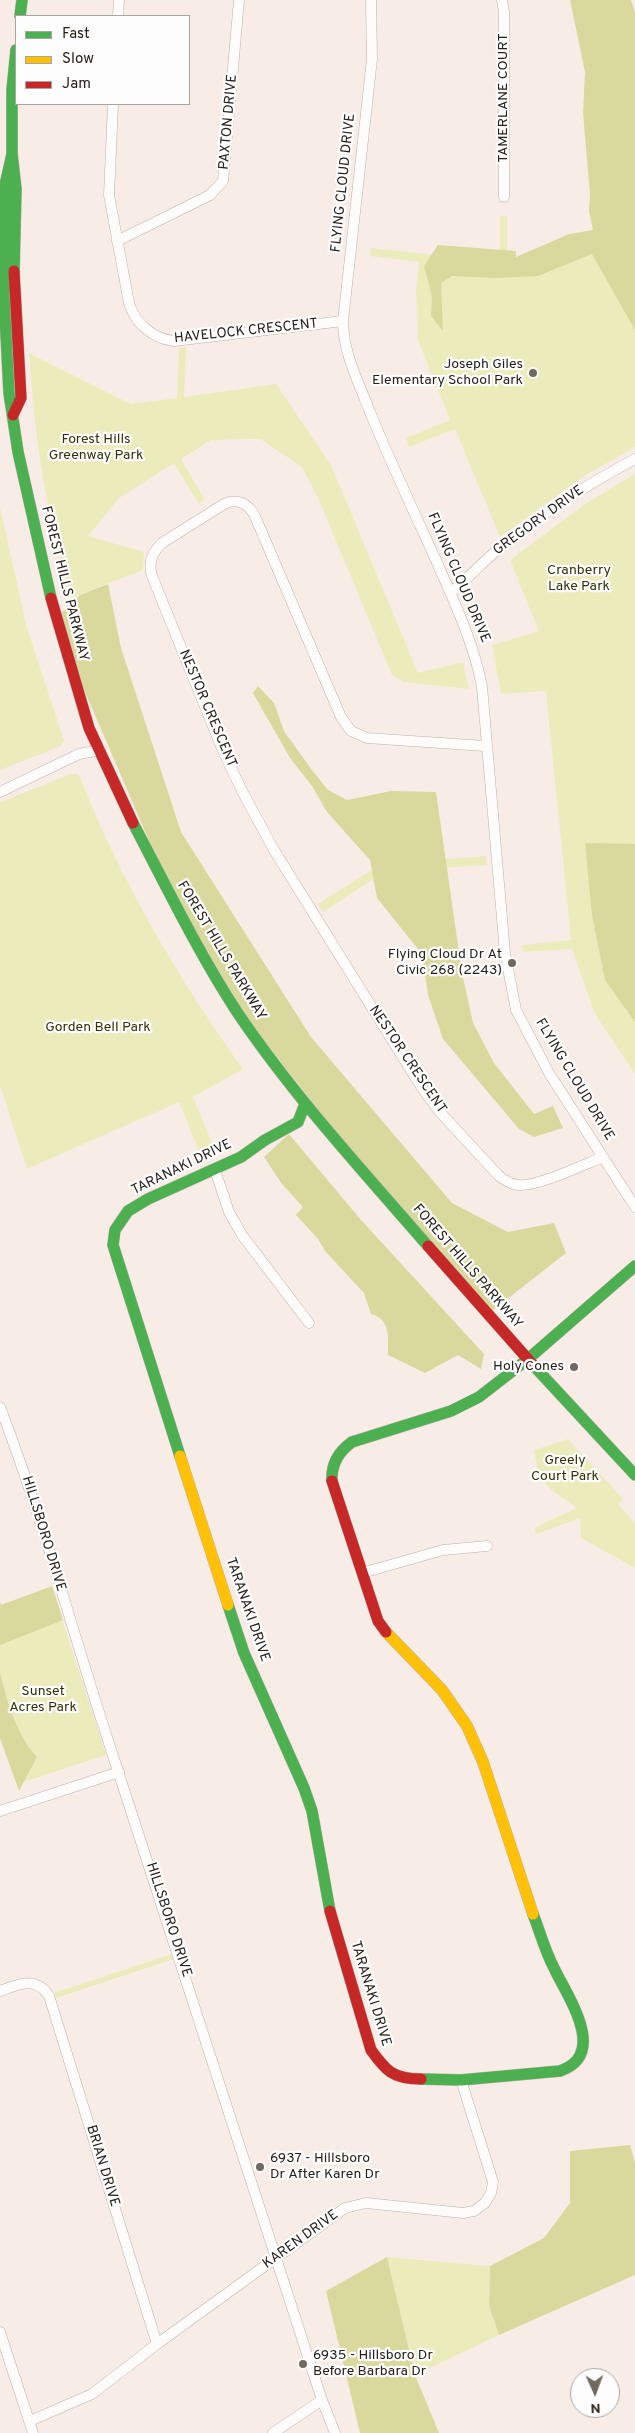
<!DOCTYPE html>
<html>
<head>
<meta charset="utf-8">
<style>
  body { margin:0 }
  #map { position:relative; width:635px; height:2433px; overflow:hidden; background:#f8ede6; font-family:Overpass,sans-serif }
  canvas { display:block }
  .legend { position:absolute; left:15px; top:15px; width:175px; height:90px; box-sizing:border-box; background:#fdfdfd; border:1px solid #a8a5a2; margin:0; padding:6px 9px; list-style:none; font-size:15px; color:#28201a }
  .legend li { display:flex; align-items:center; gap:10px; height:25px }
  .legend b { width:25px; border:1px solid #a8a5a2 }
  .north { position:absolute; left:570px; top:2368px; width:50px; height:50px; box-sizing:border-box; background:#fdfdfd; border:1px solid #a8a5a2; border-radius:50%; rotate:178deg; font-size:14px; font-weight:700; line-height:20px; text-align:center; color:#28201a }
  .north::after { content:''; display:block; margin:auto; width:18px; height:22px; background:#716861; clip-path:polygon(50% 0,100% 100%,50% 72%,0 100%) }
</style>
</head>
<body>
<div id="map">
<canvas width="635" height="2433"></canvas>
<ul class="legend">
<li><b style="height:6px;background:#4caf50"></b>Fast</li>
<li><b style="height:6px;background:#ffc107"></b>Slow</li>
<li><b style="height:6px;background:#c62828"></b>Jam</li>
</ul>
<div class="north">N</div>
</div>
<script>
const context = document.querySelector('canvas').getContext('2d');
context.lineJoin = 'round';
function paint(path, color) { context.fillStyle = color; context.fill(path, 'evenodd'); }
function stroke(path, color, width, dash) { context.strokeStyle = color; context.lineWidth = width; context.lineCap = dash ? 'butt' : 'round'; context.setLineDash(dash || []); context.stroke(path); }
function label(font, color, halo, rows, align = 'center') {
  context.font = font + ' Overpass,sans-serif'; context.lineWidth = 4.5; context.setLineDash([]); context.textBaseline = 'middle'; context.strokeStyle = halo; context.fillStyle = color; for (const [text, x, y, turn = 0] of rows) {
    context.save(); context.translate(x, y); context.rotate((+turn || 0) * Math.PI / 180); context.textAlign = isNaN(turn) ? turn : align; if (halo) context.strokeText(text, 0, 0); context.fillText(text, 0, 0); context.restore();
  }
}
paint(new Path2D(`
  M 500,216 L 507,216 L 507,263 L 509,263 L 609,223 L 635,290 L 635,447 L 581,478 L 500,537 L 455,429 L 409,447 L 406,438 L 450,420 L 418,340 L 416,290 L 419,262 L 370,256 L 371,248 L 500,262 Z
  M 186,347 L 184,397 L 276,384 L 331,465 L 418,673 L 463,662 L 469,689 L 404,682 L 392,675 L 319,500 L 302,467 L 260,439 L 211,440 L 181,459 L 205,500 L 199,504 L 174,463 L 119,498 L 88,536 L 144,552 L 143,570 L 71,598 C 47,521 34,434 29,353 L 131,404 L 177,398 L 179,348 Z
  M 635,474 L 635,1074 L 595,1014 L 572,949 L 523,952 L 522,945 L 571,940 L 546,691 L 501,694 L 492,645 L 539,631 L 510,560 L 585,504 Z
  M 0,507 L 27,628 L 64,741 L 61,746 L 0,770 Z
  M 71,774 L 76,774 L 80,777 C 121,882 178,978 243,1069 L 193,1097 L 216,1152 L 202,1158 L 179,1102 L 27,1169 L 0,1085 L 0,802 Z
  M 486,856 L 487,865 L 415,870 L 390,868 L 323,912 L 318,904 L 390,858 L 432,860 Z
  M 568,1439 L 623,1499 L 618,1504 L 635,1523 L 635,1568 L 581,1538 L 580,1518 L 536,1534 L 534,1528 L 577,1508 C 549,1488 539,1486 534,1450 Z
  M 52,1588 L 106,1755 L 24,1782 L 0,1708 L 0,1605 Z
  M 172,1954 L 174,1959 L 56,1998 L 54,1993 Z
  M 387,2257 L 490,2266 L 489,2306 L 499,2335 L 415,2375 Z`), '#ecebbc');
paint(new Path2D(`
  M 570,0 L 631,0 L 635,12 L 635,330 L 592,254 L 538,276 L 496,278 L 452,276 L 441,283 L 443,331 L 431,316 L 432,297 L 424,266 L 438,245 L 516,251 L 516,257 L 569,234 L 593,230 L 589,211 L 590,194 L 583,113 L 585,72 Z
  M 108,584 L 121,648 L 181,832 L 311,1037 L 452,1203 L 508,1232 L 554,1223 L 566,1253 L 492,1311 L 351,1151 L 252,1026 L 172,894 L 79,678 L 60,614 L 80,595 Z
  M 258,686 L 274,703 L 284,731 L 312,770 L 328,790 L 347,800 L 391,791 L 436,792 L 462,973 L 473,1023 L 494,1063 L 534,1114 L 553,1106 L 563,1128 L 534,1137 L 519,1129 L 443,1039 L 428,995 L 422,954 L 377,898 L 370,860 L 327,812 L 312,786 L 290,758 L 253,693 Z
  M 585,843 L 635,844 L 635,1022 L 605,980 L 592,915 Z
  M 289,1134 L 361,1220 L 484,1354 L 481,1369 L 458,1355 L 425,1373 L 388,1355 C 388,1338 391,1319 371,1314 L 364,1293 L 325,1251 L 318,1239 L 296,1215 L 303,1207 L 282,1184 L 264,1157 Z
  M 52,1586 L 63,1620 L 0,1645 L 0,1602 L 1,1605 Z
  M 0,1673 C 7,1701 17,1736 37,1757 L 19,1791 L 0,1738 Z
  M 630,2145 L 635,2163 L 635,2275 L 499,2335 L 489,2306 L 490,2266 L 544,2238 L 570,2203 L 570,2151 Z
  M 387,2257 L 415,2375 L 439,2433 L 360,2433 L 326,2291 Z`), '#d9d99e');
const street = new Path2D(`
  M 371,0 L 372,59 L 343,321 C 343,353 359,383 370,412 C 390,461 413,510 435,558 C 453,600 474,642 482,687 L 505,953 L 516,1010 L 549,1073 L 635,1207
  M 502,0 L 504,12 L 504,197
  M 118,16 L 119,0
  M 113,104 L 109,195 L 129,303 C 135,323 153,339 174,341 L 343,321
  M 117,241 L 210,195 L 223,181 L 239,0
  M 450,593 C 466,580 480,565 495,552 C 538,516 586,485 635,459
  M 485,746 L 367,738 L 351,731 L 341,717 L 254,514 C 247,503 236,498 224,504 L 162,543 C 152,552 148,563 152,576 L 223,751 L 242,791 L 274,850 L 422,1088 L 439,1111 L 498,1175 C 504,1180 510,1184 518,1185 C 537,1187 583,1165 603,1157
  M 0,792 L 79,754 L 100,750
  M 215,1170 L 229,1212 L 242,1235 L 309,1323
  M 0,1407 C 41,1513 70,1623 105,1731 C 178,1954 251,2177 322,2400 L 335,2433
  M 362,1573 L 443,1550 L 487,1546
  M 0,1811 L 119,1772
  M 0,1991 C 19,1984 36,1976 49,1996 L 157,2344
  M 0,2332 L 33,2433
  M 30,2421 L 92,2394 L 157,2344 L 345,2208 L 366,2203 L 463,2213 L 474,2211 L 485,2203 L 491,2193 L 493,2182 L 461,2080
  M 273,2433 L 322,2400`);
const fast = new Path2D(`
  M 20,16 L 22,0
  M 12,154 L 5,185 L 4,296 L 9,393 L 18,452 L 51,598
  M 14,271 L 16,189 L 12,154 L 12,90 L 16,50
  M 133,823 C 166,886 198,952 237,1012 C 293,1095 362,1170 428,1246
  M 533,1365 L 635,1475
  M 180,1456 L 113,1245 L 115,1230 L 128,1211 L 148,1199 L 241,1157 L 265,1140 L 298,1122 L 305,1104
  M 332,1481 C 331,1464 338,1452 352,1442 L 451,1411 L 479,1397 L 528,1359 L 635,1266
  M 228,1605 L 244,1653 L 304,1788 L 312,1811 L 330,1911
  M 421,2079 L 461,2080 L 560,2071 C 609,2054 567,1996 554,1968 C 545,1951 540,1932 533,1914`);
const slow = new Path2D(`
  M 180,1456 L 228,1605
  M 386,1632 L 442,1690 L 467,1726 L 483,1762 L 533,1914`);
const jam = new Path2D(`
  M 13,415 L 21,398 L 14,271
  M 51,598 L 89,728 L 133,823
  M 428,1246 L 533,1365
  M 332,1481 L 378,1621 L 386,1632
  M 330,1911 L 371,2050 C 386,2071 393,2079 421,2079`);
stroke(street, '#bab2ab', 11);
stroke(fast, '#bab2ab', 12);
stroke(slow, '#bab2ab', 12);
stroke(jam, '#bab2ab', 12);
stroke(street, '#fefcfb', 10);
stroke(fast, '#4caf50', 11);
stroke(slow, '#ffc107', 11);
stroke(jam, '#c62828', 11);
for (const [x, y, r, color] of [
  [533,373,5,"#716861"],
  [512,963,5,"#716861"],
  [574,1367,5,"#716861"],
  [260,2167,5,"#716861"],
  [303,2364,5,"#716861"]
]) { const dot = new Path2D(); dot.arc(x, y, r, 0, 2 * Math.PI); context.fillStyle = color; context.fill(dot); stroke(dot, '#fdfdfd', 2); }
label('14px', '#28201a', '#fdfdfd', [
  ["TAMERLANE COURT",504,98,-90],
  ["PAXTON DRIVE",229,122,-85],
  ["FLYING CLOUD DRIVE",344,183,-84],
  ["HAVELOCK CRESCENT",246,332,-6],
  ["GREGORY DRIVE",539,521,-36],
  ["FLYING CLOUD DRIVE",458,578,67],
  ["FOREST HILLS PARKWAY",64,584,76],
  ["NESTOR CRESCENT",207,709,67],
  ["FOREST HILLS PARKWAY",221,951,59],
  ["NESTOR CRESCENT",407,1060,56],
  ["FLYING CLOUD DRIVE",574,1080,59],
  ["TARANAKI DRIVE",182,1168,-26],
  ["FOREST HILLS PARKWAY",467,1267,49],
  ["HILLSBORO DRIVE",43,1534,73],
  ["TARANAKI DRIVE",247,1610,71],
  ["HILLSBORO DRIVE",168,1920,72],
  ["TARANAKI DRIVE",370,1994,73],
  ["BRIAN DRIVE",102,2166,73],
  ["KAREN DRIVE",301,2240,-36]
]);
label('14px', '#28201a', '#fdfdfd', [
  ["Joseph Giles",523,365],
  ["Elementary School Park",523,381],
  ["Flying Cloud Dr At",502,955],
  ["Civic 268 (2243)",502,971],
  ["Holy Cones",564,1367],
  ["6937 - Hillsboro",270,2159,"left"],
  ["Dr After Karen Dr",270,2175,"left"],
  ["6935 - Hillsboro Dr",313,2356,"left"],
  ["Before Barbara Dr",313,2372,"left"]
], 'right');
label('14px', '#303307', '#fdfdfd', [
  ["Forest Hills",96,440],
  ["Greenway Park",96,456],
  ["Cranberry",579,571],
  ["Lake Park",579,587],
  ["Gorden Bell Park",98,1028],
  ["Greely",565,1461],
  ["Court Park",565,1477],
  ["Sunset",43,1692],
  ["Acres Park",43,1708]
]);
</script>
</body>
</html>
